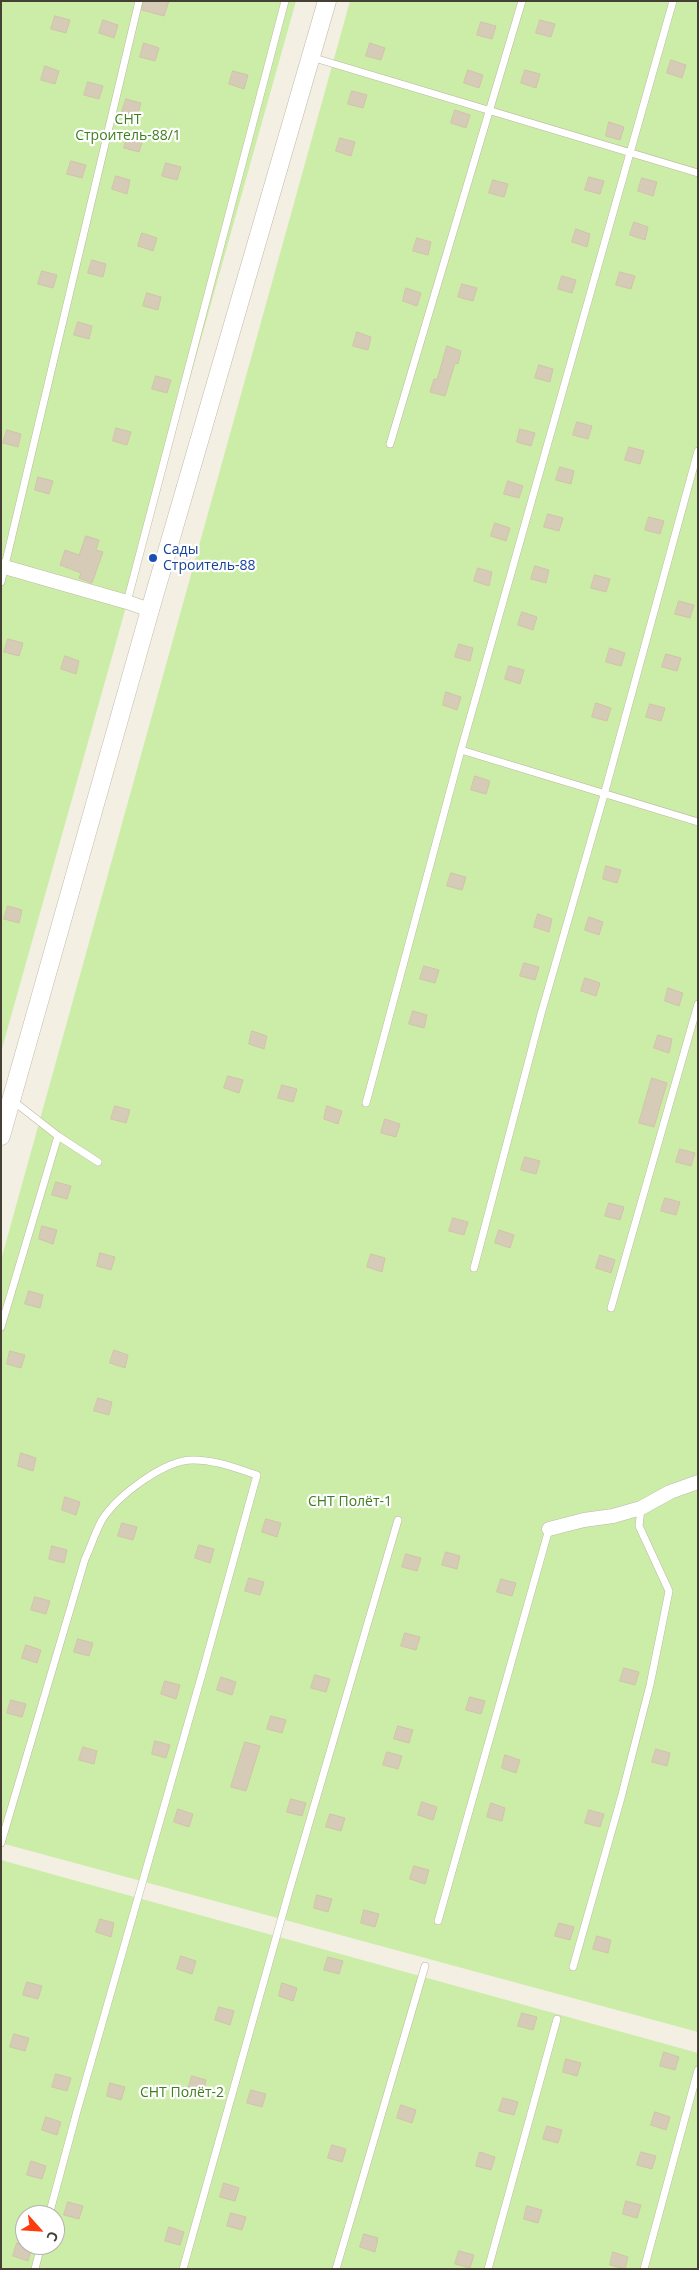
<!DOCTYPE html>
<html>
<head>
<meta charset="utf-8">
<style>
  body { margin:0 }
  #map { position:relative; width:699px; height:2270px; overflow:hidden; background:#f4efe3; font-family:"Open Sans",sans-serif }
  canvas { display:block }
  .frame { position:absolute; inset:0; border:2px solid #463f33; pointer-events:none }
  .north { position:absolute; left:15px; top:2205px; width:50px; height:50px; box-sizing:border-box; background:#fff; border:1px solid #b5b2ad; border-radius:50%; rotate:116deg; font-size:14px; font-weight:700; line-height:20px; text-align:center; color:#463f33 }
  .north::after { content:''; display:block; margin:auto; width:18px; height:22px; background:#ff3b0e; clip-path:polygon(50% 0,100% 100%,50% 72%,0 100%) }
</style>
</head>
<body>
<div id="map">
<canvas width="699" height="2270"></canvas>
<div class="frame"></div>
<div class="north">С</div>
</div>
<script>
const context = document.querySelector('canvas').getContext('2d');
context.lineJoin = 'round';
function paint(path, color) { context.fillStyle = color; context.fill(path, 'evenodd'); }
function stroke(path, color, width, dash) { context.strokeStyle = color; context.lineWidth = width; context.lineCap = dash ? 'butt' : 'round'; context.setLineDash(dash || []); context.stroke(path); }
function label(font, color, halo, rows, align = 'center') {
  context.font = font + ' "Open Sans",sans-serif'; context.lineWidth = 4.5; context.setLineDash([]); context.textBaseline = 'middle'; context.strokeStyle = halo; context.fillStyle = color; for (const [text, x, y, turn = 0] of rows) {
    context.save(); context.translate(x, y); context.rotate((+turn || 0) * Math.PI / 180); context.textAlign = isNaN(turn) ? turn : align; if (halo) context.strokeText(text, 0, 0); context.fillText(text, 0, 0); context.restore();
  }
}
paint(new Path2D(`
  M 1,1 L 296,1 L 1,1052 Z
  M 350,1 L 698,1 L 698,2032 L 1,1843 L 1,1260 Z
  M 1,1860 L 698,2053 L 698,2269 L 1,2269 ZM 25,2215 L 55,2215 L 55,2245 L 25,2245 Z`), '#cbeda7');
const building = new Path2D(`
  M 144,1 L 169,1 L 164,16 L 142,10 Z
  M 55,16 L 70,20 L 66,33 L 51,29 Z
  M 103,20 L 118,25 L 114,38 L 99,33 Z
  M 540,20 L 555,24 L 551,37 L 536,33 Z
  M 481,22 L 496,26 L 492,39 L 477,35 Z
  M 144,43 L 159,48 L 155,61 L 140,57 Z
  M 370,43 L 385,48 L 381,60 L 366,56 Z
  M 671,60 L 686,65 L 682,78 L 667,73 Z
  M 45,66 L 59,71 L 55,84 L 41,80 Z
  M 468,70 L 483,75 L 479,88 L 464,83 Z
  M 525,70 L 540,74 L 536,88 L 521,83 Z
  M 233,71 L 248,75 L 244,89 L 229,84 Z
  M 88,82 L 103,86 L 99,99 L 84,95 Z
  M 352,91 L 367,95 L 363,108 L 348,104 Z
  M 126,99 L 141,103 L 137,117 L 122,112 Z
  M 455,110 L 470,115 L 466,128 L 451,123 Z
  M 609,122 L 624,127 L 620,140 L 606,136 Z
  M 128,135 L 143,139 L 139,152 L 124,148 Z
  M 340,138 L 355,142 L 351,156 L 336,151 Z
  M 71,161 L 86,165 L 82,178 L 67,174 Z
  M 166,163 L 181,167 L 177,180 L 162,176 Z
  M 116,176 L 130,180 L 127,194 L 112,189 Z
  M 589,177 L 604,181 L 600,194 L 585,190 Z
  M 642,178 L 657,182 L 653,196 L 638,191 Z
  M 493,180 L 508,184 L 504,197 L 489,193 Z
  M 634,222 L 648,227 L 645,240 L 630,235 Z
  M 576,229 L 590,234 L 587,247 L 572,242 Z
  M 142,233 L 157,238 L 153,251 L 138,246 Z
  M 417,238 L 431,242 L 428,255 L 413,251 Z
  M 92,260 L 106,264 L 103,277 L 88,273 Z
  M 42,271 L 57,275 L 53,288 L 38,284 Z
  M 620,272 L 635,276 L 631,289 L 616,285 Z
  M 562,276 L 576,280 L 572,293 L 558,289 Z
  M 462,284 L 477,288 L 473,301 L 458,297 Z
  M 406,288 L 421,293 L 417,306 L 403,301 Z
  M 147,293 L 161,297 L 158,310 L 143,306 Z
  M 78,322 L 92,326 L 89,339 L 74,335 Z
  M 357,332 L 371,337 L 368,350 L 353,346 Z
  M 447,346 L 461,351 L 458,364 L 455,363 L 445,396 L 430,392 L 434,379 L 437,379 Z
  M 539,365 L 553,369 L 550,382 L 535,378 Z
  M 156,376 L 171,380 L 167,393 L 152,389 Z
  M 577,422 L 592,426 L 588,439 L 573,435 Z
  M 116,428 L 131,432 L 127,445 L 113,441 Z
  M 520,429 L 535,433 L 531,446 L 517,442 Z
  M 7,430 L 21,434 L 18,447 L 3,443 Z
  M 629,447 L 644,451 L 640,464 L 625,460 Z
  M 560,467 L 574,471 L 571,484 L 556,480 Z
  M 38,477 L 53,481 L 49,494 L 35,490 Z
  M 508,481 L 523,486 L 519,498 L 504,494 Z
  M 548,514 L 563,518 L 559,531 L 544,527 Z
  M 649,517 L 664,521 L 660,534 L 645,530 Z
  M 495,523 L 510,528 L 506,541 L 491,536 Z
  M 86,536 L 99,540 L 96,550 L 103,552 L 92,583 L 79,578 L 81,573 L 60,565 L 65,550 L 79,555 Z
  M 535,566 L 549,570 L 546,583 L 531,579 Z
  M 478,568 L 492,572 L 489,586 L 474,581 Z
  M 595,575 L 610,579 L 606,592 L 591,588 Z
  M 679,601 L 694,605 L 690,618 L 675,614 Z
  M 522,612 L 537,617 L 533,630 L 518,625 Z
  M 8,639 L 23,643 L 19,656 L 4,652 Z
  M 459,644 L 473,648 L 470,661 L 455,657 Z
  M 610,648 L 625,653 L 621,666 L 606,662 Z
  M 666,654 L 681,658 L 677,671 L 662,667 Z
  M 65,656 L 79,661 L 76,674 L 61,669 Z
  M 509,666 L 524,670 L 520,684 L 505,679 Z
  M 446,692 L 461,697 L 457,710 L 443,705 Z
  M 596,703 L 611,708 L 607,721 L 592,717 Z
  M 650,704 L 665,708 L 661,721 L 646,717 Z
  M 475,776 L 490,781 L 486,794 L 471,790 Z
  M 606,866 L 621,870 L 617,883 L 603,879 Z
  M 451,873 L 466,877 L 462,890 L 447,886 Z
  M 8,906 L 22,910 L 19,923 L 4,919 Z
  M 538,914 L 552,919 L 549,932 L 534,927 Z
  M 589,917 L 603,922 L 599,935 L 585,930 Z
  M 524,963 L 539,967 L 535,980 L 520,976 Z
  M 424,966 L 439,970 L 435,983 L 420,979 Z
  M 585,978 L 600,983 L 596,996 L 581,991 Z
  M 668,988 L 683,993 L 679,1006 L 665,1001 Z
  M 413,1011 L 427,1015 L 424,1028 L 409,1024 Z
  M 252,1031 L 267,1036 L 264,1049 L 249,1044 Z
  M 658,1035 L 672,1039 L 669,1053 L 654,1048 Z
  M 228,1076 L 243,1080 L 239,1093 L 224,1088 Z
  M 652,1078 L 667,1083 L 654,1127 L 639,1123 Z
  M 282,1085 L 297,1089 L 293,1102 L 278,1098 Z
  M 115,1106 L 130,1110 L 126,1123 L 111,1119 Z
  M 327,1106 L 342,1111 L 338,1124 L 324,1119 Z
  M 385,1119 L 400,1124 L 396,1137 L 381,1133 Z
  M 680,1149 L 695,1153 L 691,1166 L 676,1162 Z
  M 525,1157 L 540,1161 L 536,1174 L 521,1170 Z
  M 56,1182 L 71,1186 L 67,1199 L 52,1195 Z
  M 665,1198 L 680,1202 L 676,1215 L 661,1211 Z
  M 609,1203 L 624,1207 L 620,1220 L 605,1216 Z
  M 453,1218 L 468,1222 L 464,1235 L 449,1231 Z
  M 42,1226 L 57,1230 L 53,1244 L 39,1239 Z
  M 499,1230 L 514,1235 L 510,1248 L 495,1243 Z
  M 100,1253 L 115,1257 L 111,1270 L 97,1266 Z
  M 371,1254 L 385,1258 L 382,1272 L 367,1267 Z
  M 600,1255 L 615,1260 L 611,1273 L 596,1268 Z
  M 29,1291 L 43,1295 L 40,1308 L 25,1304 Z
  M 114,1350 L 128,1355 L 125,1368 L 110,1363 Z
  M 10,1351 L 25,1355 L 21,1368 L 7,1364 Z
  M 98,1398 L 112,1402 L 109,1415 L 94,1411 Z
  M 21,1453 L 36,1458 L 33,1471 L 18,1466 Z
  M 65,1497 L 80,1502 L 76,1515 L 62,1510 Z
  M 266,1519 L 281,1523 L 277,1537 L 262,1532 Z
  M 122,1523 L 137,1527 L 133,1540 L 118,1536 Z
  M 199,1545 L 214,1549 L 210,1563 L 195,1558 Z
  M 52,1546 L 67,1550 L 64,1563 L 49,1559 Z
  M 446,1552 L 460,1556 L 457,1569 L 442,1565 Z
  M 406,1554 L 421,1558 L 417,1571 L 402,1567 Z
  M 249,1578 L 264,1582 L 260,1595 L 245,1591 Z
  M 501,1579 L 516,1583 L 512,1596 L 497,1592 Z
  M 35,1597 L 50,1601 L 46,1614 L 31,1610 Z
  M 405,1633 L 420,1637 L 416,1650 L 401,1646 Z
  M 78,1639 L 93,1643 L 89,1656 L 74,1652 Z
  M 26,1645 L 41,1650 L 37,1663 L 22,1658 Z
  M 624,1668 L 639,1672 L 635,1685 L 620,1681 Z
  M 315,1675 L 330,1679 L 326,1692 L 311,1688 Z
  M 221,1677 L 236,1682 L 232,1695 L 217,1690 Z
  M 165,1681 L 180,1685 L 176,1699 L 161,1694 Z
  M 470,1697 L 485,1701 L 481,1714 L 466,1710 Z
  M 11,1700 L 26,1704 L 22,1717 L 7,1713 Z
  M 271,1716 L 286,1720 L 282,1733 L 267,1729 Z
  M 398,1726 L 413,1730 L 409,1743 L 394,1739 Z
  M 155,1741 L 170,1745 L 166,1758 L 152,1754 Z
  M 245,1742 L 260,1746 L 246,1791 L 231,1787 Z
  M 83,1747 L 97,1751 L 94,1764 L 79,1760 Z
  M 656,1749 L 670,1753 L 667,1766 L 652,1762 Z
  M 387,1752 L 402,1756 L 398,1769 L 383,1765 Z
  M 505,1755 L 520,1760 L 516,1773 L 502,1768 Z
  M 291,1799 L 306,1803 L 302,1816 L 287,1812 Z
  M 422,1802 L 437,1807 L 433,1820 L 418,1815 Z
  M 491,1803 L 505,1808 L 502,1821 L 487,1817 Z
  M 178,1809 L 193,1814 L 189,1827 L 174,1822 Z
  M 589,1810 L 604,1814 L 600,1827 L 585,1823 Z
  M 330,1814 L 345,1818 L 341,1831 L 326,1827 Z
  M 414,1866 L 429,1870 L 425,1884 L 410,1879 Z
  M 317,1895 L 332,1899 L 328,1912 L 314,1908 Z
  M 364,1910 L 379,1914 L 375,1927 L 361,1923 Z
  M 100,1919 L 114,1923 L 111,1937 L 96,1932 Z
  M 559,1923 L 574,1927 L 570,1940 L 555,1936 Z
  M 597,1936 L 611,1940 L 608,1953 L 593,1949 Z
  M 181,1956 L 196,1961 L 192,1974 L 177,1969 Z
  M 328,1957 L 343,1961 L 339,1974 L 324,1970 Z
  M 27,1982 L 42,1986 L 38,1999 L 23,1995 Z
  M 282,1983 L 297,1988 L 293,2001 L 279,1996 Z
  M 219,2007 L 234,2011 L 230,2025 L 215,2020 Z
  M 522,2013 L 537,2017 L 533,2030 L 518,2026 Z
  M 14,2034 L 29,2038 L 25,2051 L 10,2047 Z
  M 664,2052 L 679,2057 L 675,2070 L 660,2066 Z
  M 566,2059 L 581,2063 L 577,2076 L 563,2072 Z
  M 56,2074 L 71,2078 L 67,2091 L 52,2087 Z
  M 192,2076 L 206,2080 L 203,2094 L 188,2089 Z
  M 110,2083 L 125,2087 L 121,2100 L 107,2096 Z
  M 251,2090 L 266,2094 L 262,2107 L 247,2103 Z
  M 503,2098 L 518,2102 L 514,2115 L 499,2111 Z
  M 401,2105 L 416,2110 L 412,2123 L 397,2118 Z
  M 655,2112 L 670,2117 L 666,2130 L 651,2125 Z
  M 46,2117 L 61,2122 L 57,2135 L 42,2130 Z
  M 547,2126 L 562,2130 L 558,2143 L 543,2139 Z
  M 332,2145 L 346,2149 L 342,2162 L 328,2158 Z
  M 480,2152 L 495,2157 L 491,2170 L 476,2166 Z
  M 641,2152 L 656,2156 L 652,2169 L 637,2165 Z
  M 31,2161 L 46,2166 L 42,2179 L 27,2175 Z
  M 224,2183 L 239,2188 L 235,2201 L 220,2197 Z
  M 626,2201 L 641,2205 L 637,2218 L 623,2214 Z
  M 68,2202 L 83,2206 L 79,2219 L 64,2215 Z
  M 527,2206 L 542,2210 L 538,2223 L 524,2219 Z
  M 231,2213 L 246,2217 L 242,2230 L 227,2226 Z
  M 169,2227 L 184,2232 L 180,2245 L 165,2241 Z
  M 364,2234 L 378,2238 L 375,2252 L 360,2247 Z
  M 17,2243 L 32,2247 L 28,2261 L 13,2256 Z
  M 459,2251 L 474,2255 L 470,2268 L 455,2264 Z
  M 613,2252 L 628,2257 L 625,2269 L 610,2265 Z`);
paint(building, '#d6cbb7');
stroke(building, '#d2c3aa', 1);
const service = new Path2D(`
  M 311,57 L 698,173
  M 390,444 L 522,1
  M 1,582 L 139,1
  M 127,602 L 285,1
  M 461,750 L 698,822
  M 12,1100 L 58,1136 L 98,1162
  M 366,1103 L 461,750 L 673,1
  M 474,1268 L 541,1014 L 604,795 L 698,451
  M 611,1308 L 698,1004
  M 1,1327 L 58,1136
  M 1,1843 L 85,1559 C 91,1547 95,1532 102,1520 C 117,1496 164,1460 193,1460 C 216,1460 235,1468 257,1475 L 202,1674 L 77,2111 L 49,2215
  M 438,1921 L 549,1529
  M 573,1967 L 621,1798 L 650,1685 L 669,1591 L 639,1526 L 641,1508
  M 35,2269 L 41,2245
  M 183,2269 L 290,1888 L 398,1520
  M 336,2269 L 425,1966
  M 488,2269 L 557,2019
  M 644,2269 L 698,2070`);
const minor = new Path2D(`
  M 1,566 L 127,602 L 150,610
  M 549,1529 L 584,1520 L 613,1516 L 641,1508 L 670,1492 L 698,1482`);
const tertiary = new Path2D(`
  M 1,1136 L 150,610 L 327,1`);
stroke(service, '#c0b7a5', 8);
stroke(minor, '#c0b7a5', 15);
stroke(tertiary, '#c0b7a5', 19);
stroke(service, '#fff', 7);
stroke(minor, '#fff', 14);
stroke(tertiary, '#fff', 18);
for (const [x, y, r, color] of [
  [153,558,5,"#1a4fb4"]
]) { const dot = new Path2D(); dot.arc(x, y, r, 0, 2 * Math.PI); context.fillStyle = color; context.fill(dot); stroke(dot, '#fff', 2); }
label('14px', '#407d20', '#fff', [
  ["СНТ",128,120],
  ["Строитель-88/1",128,136],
  ["СНТ Полёт-1",350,1502],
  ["СНТ Полёт-2",182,2093]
]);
label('14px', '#164399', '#fff', [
  ["Сады",163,550],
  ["Строитель-88",163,566]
], 'left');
</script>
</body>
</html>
